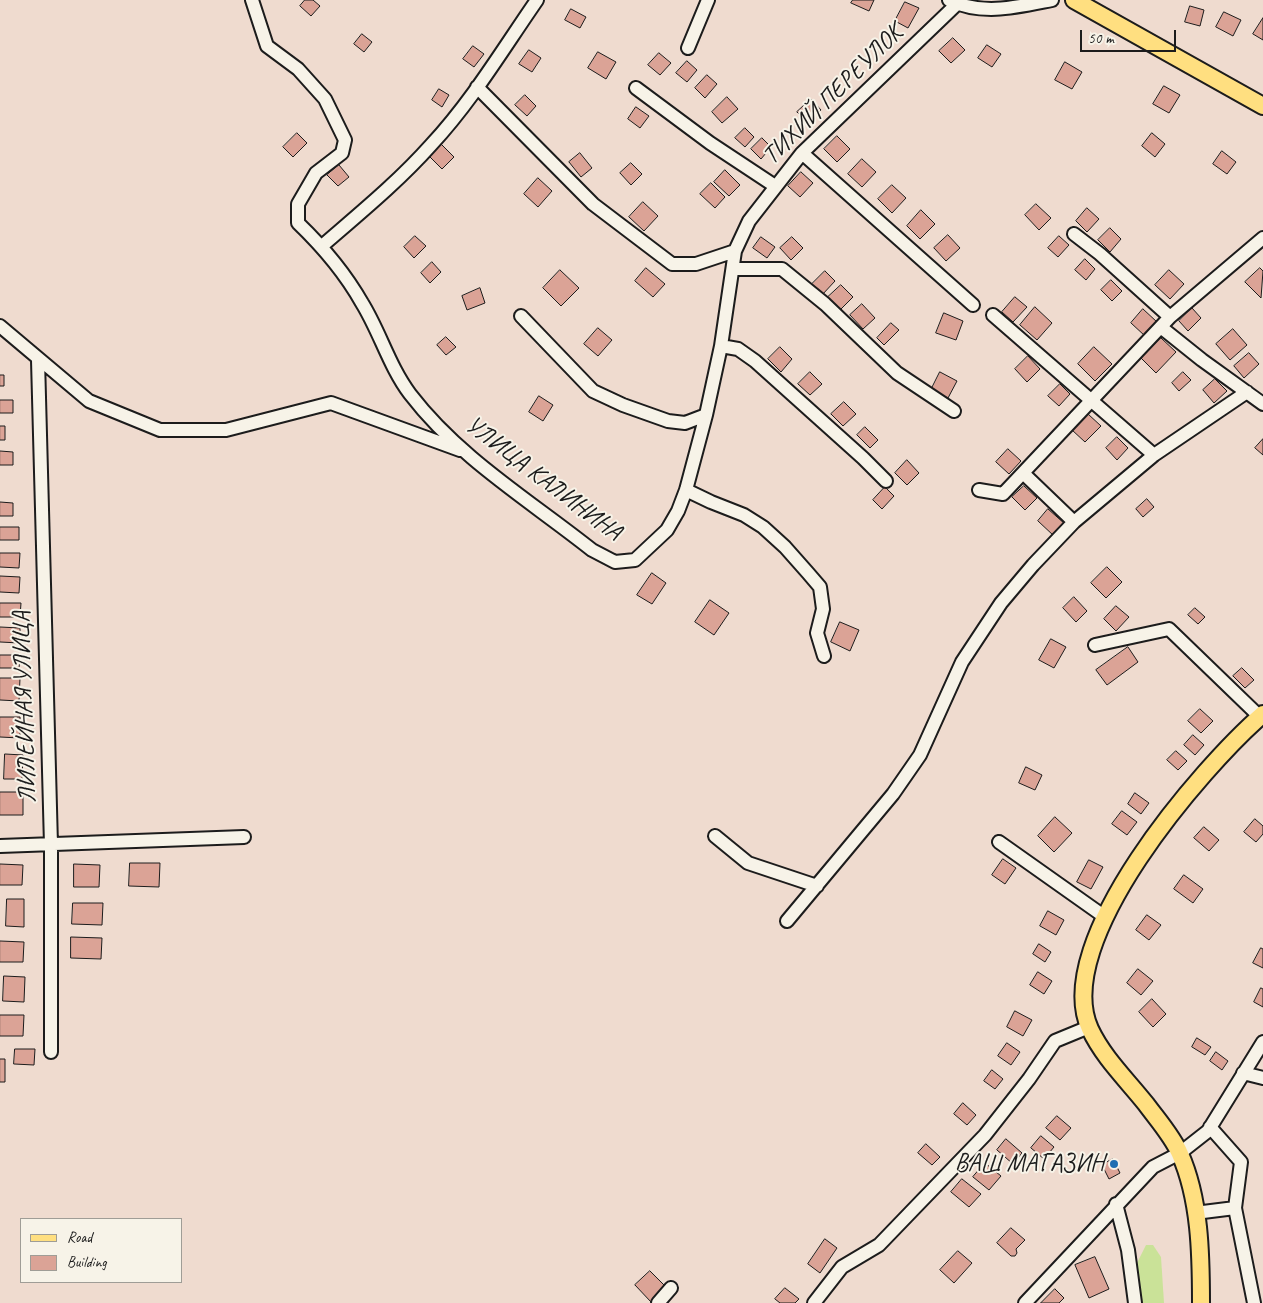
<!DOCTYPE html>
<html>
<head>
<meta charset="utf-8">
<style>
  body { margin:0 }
  #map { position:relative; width:1263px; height:1303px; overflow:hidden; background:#efdbcf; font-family:Caveat,sans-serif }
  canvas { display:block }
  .legend { position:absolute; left:20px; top:1218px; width:162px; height:65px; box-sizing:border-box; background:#f7f3e8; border:1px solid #9f9d96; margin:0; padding:6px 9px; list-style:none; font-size:15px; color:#1c1c1c }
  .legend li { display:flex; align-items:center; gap:10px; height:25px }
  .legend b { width:25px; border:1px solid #9f9d96 }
  .scale { position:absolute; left:1080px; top:30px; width:96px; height:22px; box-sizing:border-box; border:2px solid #1c1c1c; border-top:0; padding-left:6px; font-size:15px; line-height:18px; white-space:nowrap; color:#1c1c1c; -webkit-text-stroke:4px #f7f3e8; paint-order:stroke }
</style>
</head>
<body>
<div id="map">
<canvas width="1263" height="1303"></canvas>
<ul class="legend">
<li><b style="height:6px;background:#ffdf80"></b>Road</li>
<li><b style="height:14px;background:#dba396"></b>Building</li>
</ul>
<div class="scale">50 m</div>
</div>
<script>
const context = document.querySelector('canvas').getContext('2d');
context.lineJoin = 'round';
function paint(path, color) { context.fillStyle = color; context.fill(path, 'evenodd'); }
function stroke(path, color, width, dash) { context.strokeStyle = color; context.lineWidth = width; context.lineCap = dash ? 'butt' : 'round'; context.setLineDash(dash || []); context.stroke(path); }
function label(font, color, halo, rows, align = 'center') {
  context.font = font + ' Caveat,sans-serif'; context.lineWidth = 4; context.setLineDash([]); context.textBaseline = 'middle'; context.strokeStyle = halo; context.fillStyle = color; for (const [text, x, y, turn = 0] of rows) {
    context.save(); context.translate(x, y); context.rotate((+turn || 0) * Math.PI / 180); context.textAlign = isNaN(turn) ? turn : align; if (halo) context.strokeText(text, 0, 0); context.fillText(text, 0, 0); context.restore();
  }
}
paint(new Path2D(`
  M 1146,1245 L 1153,1245 L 1161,1257 L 1164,1303 L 1139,1303 L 1135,1267 Z`), '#cae298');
const building = new Path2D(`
  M 305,0 L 313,0 L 320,6 L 311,16 L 300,6 Z
  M 853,0 L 874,0 L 869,11 L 851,3 Z
  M 905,2 L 919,8 L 908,28 L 895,21 Z
  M 1190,6 L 1204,10 L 1200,26 L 1185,22 Z
  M 571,9 L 586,17 L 580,28 L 565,20 Z
  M 1224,12 L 1241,20 L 1233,36 L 1216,27 Z
  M 1263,18 L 1263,40 L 1253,34 Z
  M 362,34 L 372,42 L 364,52 L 354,44 Z
  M 953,38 L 965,50 L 951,63 L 939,51 Z
  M 987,45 L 1001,54 L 992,67 L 978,58 Z
  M 473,46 L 484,54 L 474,67 L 463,59 Z
  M 529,50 L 541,58 L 532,72 L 519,64 Z
  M 598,52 L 616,62 L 606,79 L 588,68 Z
  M 659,53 L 671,63 L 660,75 L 648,65 Z
  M 687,61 L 697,70 L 687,82 L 676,73 Z
  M 1065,62 L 1082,72 L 1072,89 L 1055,80 Z
  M 707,75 L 717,84 L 705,98 L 695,88 Z
  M 1164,86 L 1180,95 L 1169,113 L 1153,104 Z
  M 439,89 L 449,95 L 442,107 L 432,100 Z
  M 525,95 L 536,106 L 527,116 L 515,105 Z
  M 727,97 L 738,109 L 722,123 L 712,112 Z
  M 811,99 L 821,110 L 808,123 L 797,112 Z
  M 636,107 L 649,116 L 640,128 L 628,119 Z
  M 745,128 L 754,137 L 745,147 L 735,138 Z
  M 297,133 L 307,143 L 293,157 L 283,147 Z
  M 1152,133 L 1165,144 L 1155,157 L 1142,146 Z
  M 837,136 L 850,149 L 837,162 L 824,149 Z
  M 762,138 L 771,147 L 761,159 L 751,149 Z
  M 440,143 L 454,157 L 442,169 L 428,155 Z
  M 1222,151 L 1236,162 L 1227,174 L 1213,164 Z
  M 580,153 L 592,168 L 581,177 L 569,162 Z
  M 862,159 L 876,172 L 862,187 L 848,174 Z
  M 631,163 L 642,174 L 631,185 L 620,173 Z
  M 339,165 L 349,177 L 338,186 L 327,175 Z
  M 725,170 L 740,185 L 729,196 L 714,182 Z
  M 801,172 L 813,183 L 800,197 L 788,186 Z
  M 538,178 L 552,191 L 538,207 L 524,194 Z
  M 711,183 L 725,197 L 715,208 L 700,194 Z
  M 892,185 L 906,198 L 892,213 L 878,199 Z
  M 643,202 L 658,216 L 644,231 L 629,217 Z
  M 1036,204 L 1051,218 L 1039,230 L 1025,215 Z
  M 1087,208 L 1099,219 L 1087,232 L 1076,221 Z
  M 921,210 L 935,224 L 920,239 L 907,226 Z
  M 1110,228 L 1121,239 L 1110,252 L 1098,240 Z
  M 948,235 L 960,248 L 946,261 L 934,248 Z
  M 415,236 L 426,246 L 414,258 L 404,247 Z
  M 1059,236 L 1069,245 L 1058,257 L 1048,248 Z
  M 761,237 L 775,247 L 767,258 L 753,248 Z
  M 792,237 L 803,248 L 791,260 L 780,248 Z
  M 1085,259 L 1095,269 L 1086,280 L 1075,270 Z
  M 432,262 L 441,272 L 430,283 L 421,273 Z
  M 646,268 L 665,284 L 653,297 L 635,281 Z
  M 1260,268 L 1263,271 L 1261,298 L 1245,282 Z
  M 560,270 L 579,288 L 561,306 L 543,288 Z
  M 1169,270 L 1184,284 L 1170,299 L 1155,285 Z
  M 825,271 L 835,281 L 822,295 L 812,284 Z
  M 1111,280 L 1122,291 L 1112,301 L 1101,290 Z
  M 841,285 L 853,297 L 840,310 L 828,297 Z
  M 480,288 L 485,303 L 467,310 L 462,296 Z
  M 1015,297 L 1027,307 L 1013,322 L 1002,312 Z
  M 862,304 L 875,318 L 863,329 L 850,315 Z
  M 1035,307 L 1052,323 L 1037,340 L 1020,325 Z
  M 1192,308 L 1201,318 L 1188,331 L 1179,321 Z
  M 1143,309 L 1157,322 L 1145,336 L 1131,323 Z
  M 944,313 L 963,321 L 956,340 L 936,333 Z
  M 891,323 L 899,330 L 884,345 L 877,338 Z
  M 598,328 L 612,340 L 598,356 L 584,344 Z
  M 1233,329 L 1247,345 L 1230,360 L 1216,344 Z
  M 446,337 L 456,347 L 446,355 L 437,345 Z
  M 1161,338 L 1176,352 L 1156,373 L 1141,358 Z
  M 780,347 L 792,359 L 781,372 L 768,359 Z
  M 1094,347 L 1112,364 L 1095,381 L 1078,364 Z
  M 1249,353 L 1259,364 L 1244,378 L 1234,366 Z
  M 1028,356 L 1040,369 L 1027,382 L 1015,369 Z
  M 810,372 L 822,384 L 810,395 L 798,384 Z
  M 940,372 L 957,381 L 948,398 L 931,390 Z
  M 1183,372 L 1191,380 L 1179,391 L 1172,383 Z
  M 0,375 L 4,375 L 4,386 L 0,386 Z
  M 1215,379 L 1227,391 L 1214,403 L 1203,390 Z
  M 1060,384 L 1070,394 L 1059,406 L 1048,396 Z
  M 539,396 L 553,405 L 543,421 L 529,412 Z
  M 0,400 L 13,400 L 13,413 L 0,413 Z
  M 844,402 L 856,414 L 843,426 L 831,414 Z
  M 1088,414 L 1101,426 L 1085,442 L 1072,430 Z
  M 0,426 L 5,426 L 5,440 L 0,440 Z
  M 865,427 L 878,440 L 870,448 L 857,435 Z
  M 1117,437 L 1128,448 L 1117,460 L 1106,448 Z
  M 1263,439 L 1263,455 L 1255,448 Z
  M 1008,449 L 1021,461 L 1009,474 L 996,462 Z
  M 0,451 L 13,452 L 13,465 L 0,465 Z
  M 907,460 L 919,473 L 907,485 L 895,473 Z
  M 1024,486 L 1037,498 L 1025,510 L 1012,497 Z
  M 885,487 L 894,496 L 882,509 L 873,500 Z
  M 1147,499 L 1154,507 L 1143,517 L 1136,509 Z
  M 0,502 L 13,503 L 13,516 L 0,516 Z
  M 1048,509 L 1065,524 L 1054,536 L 1038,521 Z
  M 0,527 L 19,527 L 19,540 L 0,540 Z
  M 0,553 L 20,553 L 19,568 L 0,567 Z
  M 1107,567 L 1122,582 L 1106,598 L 1091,583 Z
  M 652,573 L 666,583 L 652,604 L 637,595 Z
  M 0,576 L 20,577 L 19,593 L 0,592 Z
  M 1074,597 L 1087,611 L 1076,622 L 1063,608 Z
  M 710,600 L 729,613 L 714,635 L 695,622 Z
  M 0,603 L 21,603 L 20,617 L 0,617 Z
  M 1116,606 L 1129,617 L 1116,631 L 1104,619 Z
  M 1195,608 L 1205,617 L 1198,624 L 1188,615 Z
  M 840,622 L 859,630 L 850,651 L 831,642 Z
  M 0,627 L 20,628 L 20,643 L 0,642 Z
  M 1051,639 L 1066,647 L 1054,668 L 1039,660 Z
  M 1128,647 L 1138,662 L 1107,685 L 1096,670 Z
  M 0,655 L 20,655 L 19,668 L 0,668 Z
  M 1242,668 L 1254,680 L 1245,688 L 1233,676 Z
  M 0,678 L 20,678 L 19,701 L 0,700 Z
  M 1200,709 L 1213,721 L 1201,733 L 1188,721 Z
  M 0,717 L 20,717 L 20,738 L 0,737 Z
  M 1193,735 L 1204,745 L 1195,755 L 1184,745 Z
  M 1176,751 L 1187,761 L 1178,770 L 1167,760 Z
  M 5,754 L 23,755 L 22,779 L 4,779 Z
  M 1026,767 L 1042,775 L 1035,790 L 1019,783 Z
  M 0,792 L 23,792 L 23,815 L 0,815 Z
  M 1135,793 L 1149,803 L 1141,814 L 1128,804 Z
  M 1122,811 L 1137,822 L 1127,835 L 1112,824 Z
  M 1055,817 L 1072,833 L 1054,852 L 1038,836 Z
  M 1255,819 L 1263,826 L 1263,834 L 1256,842 L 1244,832 Z
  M 1204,827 L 1219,840 L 1209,851 L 1194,838 Z
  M 1003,859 L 1016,868 L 1005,884 L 992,875 Z
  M 1089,860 L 1103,867 L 1091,889 L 1077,882 Z
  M 130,863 L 160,863 L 159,887 L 129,886 Z
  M 0,864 L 23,865 L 22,885 L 0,885 Z
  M 74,864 L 100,865 L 99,887 L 74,887 Z
  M 1184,875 L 1203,889 L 1193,903 L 1174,889 Z
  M 7,899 L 24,899 L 24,927 L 6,926 Z
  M 73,903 L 103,903 L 102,925 L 72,924 Z
  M 1048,911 L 1064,920 L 1056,935 L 1040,926 Z
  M 1147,915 L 1161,925 L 1149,940 L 1136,930 Z
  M 71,937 L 102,938 L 101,959 L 71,958 Z
  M 0,941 L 24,942 L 23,962 L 0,962 Z
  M 1039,944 L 1051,952 L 1045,962 L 1033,954 Z
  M 1261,948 L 1263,949 L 1263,968 L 1253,963 Z
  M 1138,969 L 1153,981 L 1141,995 L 1127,983 Z
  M 1038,972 L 1052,981 L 1044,994 L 1030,985 Z
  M 4,976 L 25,977 L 24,1002 L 3,1001 Z
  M 1261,988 L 1263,989 L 1263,1007 L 1254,1002 Z
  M 1152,999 L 1166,1014 L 1153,1027 L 1139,1012 Z
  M 1015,1011 L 1032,1020 L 1023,1036 L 1007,1027 Z
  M 0,1015 L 24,1015 L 23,1036 L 0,1036 Z
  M 1197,1038 L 1211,1047 L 1205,1055 L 1192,1047 Z
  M 1007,1043 L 1020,1052 L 1011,1065 L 998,1056 Z
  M 15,1049 L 35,1049 L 34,1065 L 14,1064 Z
  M 1216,1052 L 1228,1061 L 1222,1070 L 1210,1061 Z
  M 0,1059 L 5,1059 L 5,1082 L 0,1082 Z
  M 992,1070 L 1003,1079 L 995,1089 L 984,1081 Z
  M 963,1103 L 976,1115 L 967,1125 L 954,1114 Z
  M 1057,1116 L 1071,1128 L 1060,1140 L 1046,1128 Z
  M 1041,1136 L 1054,1147 L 1044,1159 L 1031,1148 Z
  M 1006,1139 L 1022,1153 L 1013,1164 L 997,1150 Z
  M 926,1144 L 940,1157 L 932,1165 L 918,1153 Z
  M 1113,1159 L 1120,1173 L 1109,1179 L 1102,1165 Z
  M 985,1163 L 1001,1176 L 989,1190 L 973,1177 Z
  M 962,1179 L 981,1194 L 969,1207 L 951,1192 Z
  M 1011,1228 L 1025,1240 L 1016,1249 L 1017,1253 L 1015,1256 L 1011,1256 L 997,1243 Z
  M 825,1239 L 837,1248 L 820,1273 L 808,1264 Z
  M 958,1251 L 972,1263 L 954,1283 L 940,1270 Z
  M 1095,1257 L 1109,1289 L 1089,1298 L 1075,1265 Z
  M 650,1271 L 666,1287 L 651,1302 L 635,1285 Z
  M 785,1288 L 799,1299 L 795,1303 L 780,1303 L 775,1299 Z
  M 1055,1289 L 1064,1298 L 1059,1303 L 1041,1303 Z`);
paint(building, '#dba396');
stroke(building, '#1c1c1c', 1);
const minor = new Path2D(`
  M 252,0 L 267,46 L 298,69 L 325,99 L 345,140 L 342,153 L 316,173 L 298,204 L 298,223 C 323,247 345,273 362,303 C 380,332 389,366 410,394 C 459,458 529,500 592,550 L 615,562 L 635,560 L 667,530 L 678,511 L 686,490 L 706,415 L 721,346 L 735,251 L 749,221 L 802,153 L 957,4
  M 949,0 C 983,16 1017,7 1052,0
  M 688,48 L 708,0
  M 477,87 L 593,204 L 672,264 L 696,264 L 735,251
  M 636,88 L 710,143 L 775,186
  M 802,153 L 973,305
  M 1074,234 L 1100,254 L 1170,317
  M 322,246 C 360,213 398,182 431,145 C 472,101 503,49 537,0
  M 733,269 L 782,269 L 825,304 L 897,373 L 954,411
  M 993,315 L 1154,455
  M 521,316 L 593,391 L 623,405 L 668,421 L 685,423 L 706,415
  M 0,326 L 89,401 L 160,430 L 226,430 L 331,403 L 460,450
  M 1162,328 L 1202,360 L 1263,404
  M 721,346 L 738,349 L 755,361 L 863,458 L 886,481
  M 38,360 L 51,845 L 51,1052
  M 1023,473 L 1074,522
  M 686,490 L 711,502 L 744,515 L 763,527 L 785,547 L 808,573 L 820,587 L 823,609 L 817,633 L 824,656
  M 979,490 L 1003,494 L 1170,317 L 1263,238
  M 1095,645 L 1169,629 L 1260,717
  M 715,836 L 748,863 L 817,886
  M 999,842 L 1105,917
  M 0,846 L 244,837
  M 787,921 L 893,794 L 920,755 L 962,662 L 1001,603 L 1033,565 L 1074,522 L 1154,455 L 1247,392
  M 1243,1073 L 1263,1078
  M 1210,1127 L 1241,1162 L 1235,1208
  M 1116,1204 L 1128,1250 L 1135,1303
  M 1195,1213 L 1235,1208 L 1254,1303
  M 658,1303 L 671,1288
  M 814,1303 L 842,1267 L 879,1245 L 985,1135 L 1029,1079 L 1055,1041 L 1089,1027
  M 1025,1303 L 1153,1167 L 1180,1153 L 1208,1131 L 1263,1042`);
const major = new Path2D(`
  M 1074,0 L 1263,106
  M 1201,1303 C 1201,1254 1200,1199 1180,1154 C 1173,1137 1157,1119 1146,1104 C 1127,1080 1103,1057 1090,1029 C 1050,942 1202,767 1263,714`);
stroke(minor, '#1c1c1c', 16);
stroke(major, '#1c1c1c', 20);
stroke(minor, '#f7f3e8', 12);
stroke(major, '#ffdf80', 16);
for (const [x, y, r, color] of [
  [1114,1164,5,"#1f6fb2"]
]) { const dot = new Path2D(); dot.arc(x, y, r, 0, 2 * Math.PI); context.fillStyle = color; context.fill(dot); stroke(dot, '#f7f3e8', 2); }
label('25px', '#1c1c1c', '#f7f3e8', [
  ["ТИХИЙ ПЕРЕУЛОК",833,95,-45],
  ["УЛИЦА КАЛИНИНА",543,479,37],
  ["ЛИЛЕЙНАЯ УЛИЦА",25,707,-92]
]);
label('25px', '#1c1c1c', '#f7f3e8', [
  ["ВАШ МАГАЗИН",1104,1164]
], 'right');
</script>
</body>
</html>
